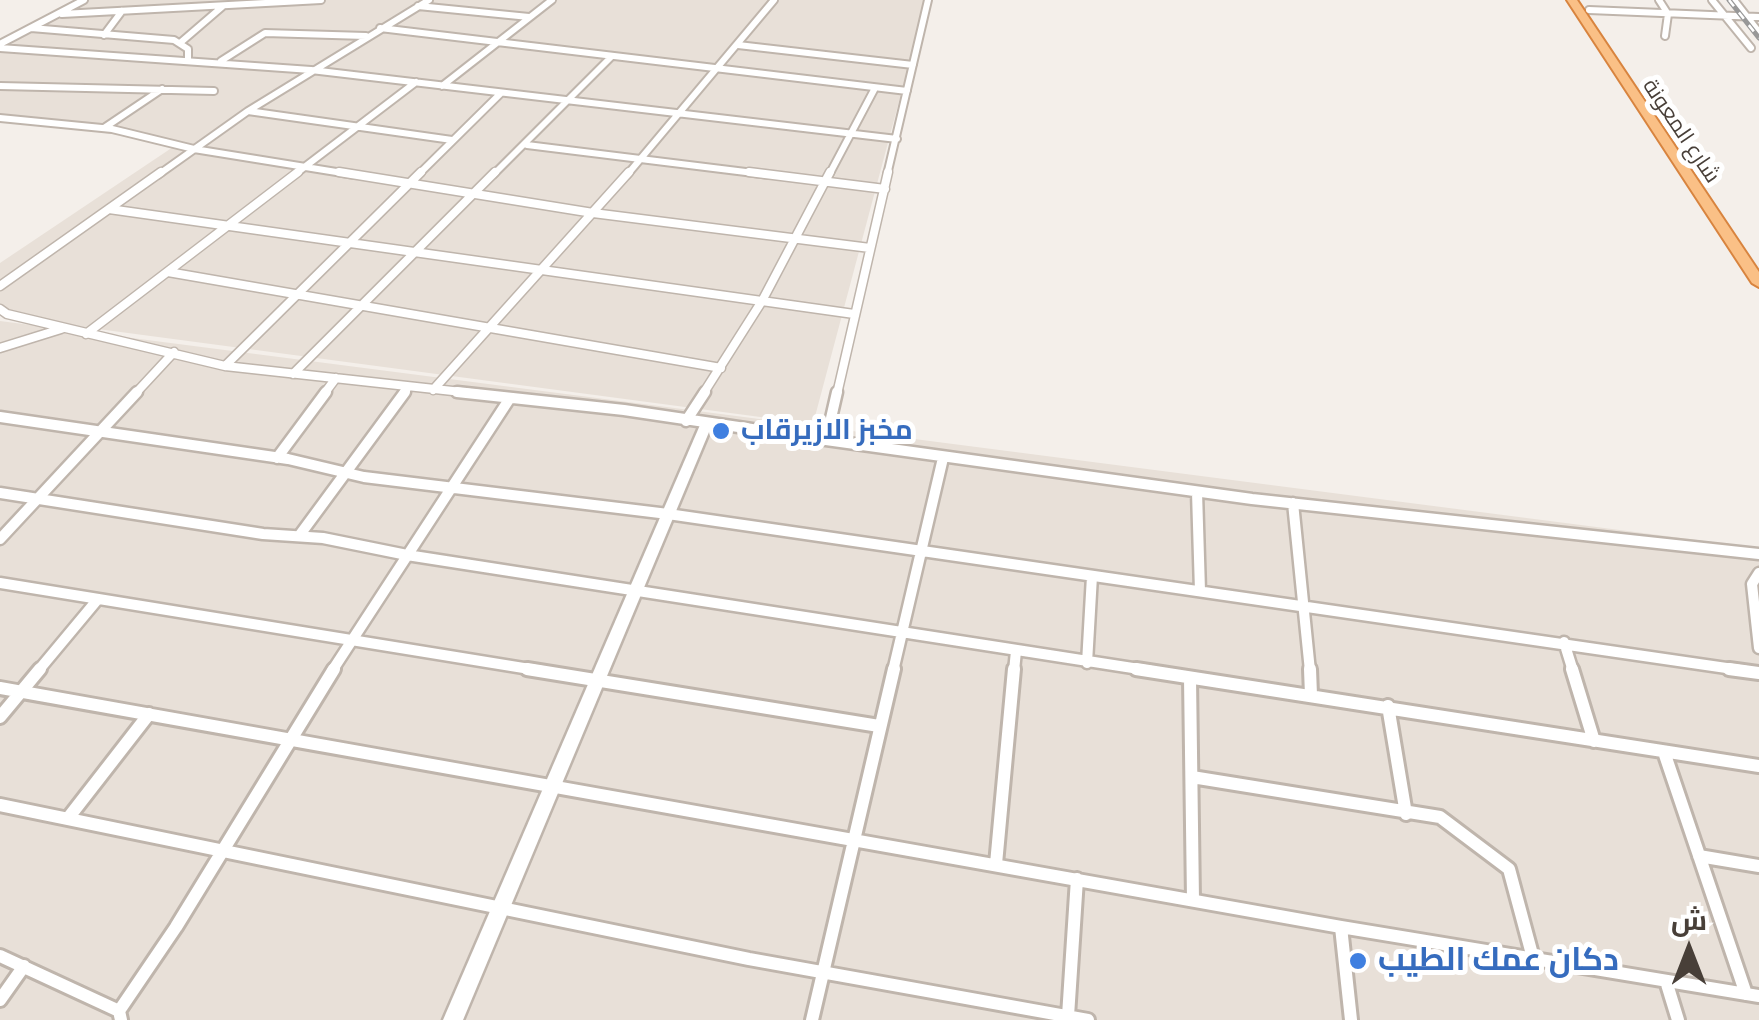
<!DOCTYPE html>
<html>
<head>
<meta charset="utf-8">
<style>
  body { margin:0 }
  #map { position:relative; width:1759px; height:1020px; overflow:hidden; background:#f4efea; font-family:Cabin,Cairo,sans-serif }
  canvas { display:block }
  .north { position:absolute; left:1639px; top:900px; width:100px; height:100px; -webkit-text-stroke:8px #fff; paint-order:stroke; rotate:0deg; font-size:28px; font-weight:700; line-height:40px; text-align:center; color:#483f38 }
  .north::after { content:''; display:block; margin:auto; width:35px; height:45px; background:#483f38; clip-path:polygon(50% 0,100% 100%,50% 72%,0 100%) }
</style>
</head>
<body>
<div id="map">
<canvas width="1759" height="1020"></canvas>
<div class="north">ش</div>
</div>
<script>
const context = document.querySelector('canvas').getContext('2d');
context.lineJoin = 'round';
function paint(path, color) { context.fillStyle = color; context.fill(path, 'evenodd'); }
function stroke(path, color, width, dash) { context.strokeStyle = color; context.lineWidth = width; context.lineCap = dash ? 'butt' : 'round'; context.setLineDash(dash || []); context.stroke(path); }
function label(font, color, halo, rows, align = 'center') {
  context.font = font + ' Cabin,Cairo,sans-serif'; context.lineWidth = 10; context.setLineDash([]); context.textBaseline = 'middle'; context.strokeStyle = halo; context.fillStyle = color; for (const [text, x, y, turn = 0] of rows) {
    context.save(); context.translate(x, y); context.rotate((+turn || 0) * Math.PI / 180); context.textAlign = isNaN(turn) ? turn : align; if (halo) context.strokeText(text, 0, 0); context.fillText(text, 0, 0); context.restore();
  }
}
paint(new Path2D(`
  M 74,0 L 926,0 L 813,424 L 0,316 L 0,263 L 179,143 L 0,119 L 0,39 Z
  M 0,321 L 1759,548 L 1759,1020 L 0,1020 Z`), '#e8e0d8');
const minorFar3 = new Path2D(`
  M 1659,0 L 1668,14 L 1665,36
  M 1712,0 L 1751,48
  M 1734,0 L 1759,32
  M 418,6 L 529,17
  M 1589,10 L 1759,17
  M 62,14 L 321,0
  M 31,28 L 174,40 L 188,49 L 188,61
  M 380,28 L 907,91
  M 104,35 L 122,11
  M 180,43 L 223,6
  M 0,44 L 84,0
  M 738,45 L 913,65
  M 0,48 L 311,70 L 897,139
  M 221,61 L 265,33 L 366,36
  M 0,86 L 214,91
  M 442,86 L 552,0
  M 248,111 L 452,140
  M 0,118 L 112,129 L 194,149 L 355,175
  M 104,128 L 162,89
  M 527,145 L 770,175
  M 158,175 L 248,111 L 429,0
  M 294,175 L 416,82
  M 418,175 L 501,93
  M 493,175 L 612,56
  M 627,175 L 774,0
  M 829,175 L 875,88
  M 887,175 L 928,0`);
const minorFar2 = new Path2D(`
  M 339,172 L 593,213 L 870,248
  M 749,172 L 885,189
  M 109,209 L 854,314
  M 168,272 L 721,368
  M 0,286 L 161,172
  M 0,309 L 7,314 L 225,366 L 480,394
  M 86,334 L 298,172
  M 0,348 L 61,329
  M 225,366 L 421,172
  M 293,374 L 495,172
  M 433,390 L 629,172
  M 135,394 L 174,352
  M 324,394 L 336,378
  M 403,394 L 408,387
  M 703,394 L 762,301 L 830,172
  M 837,394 L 888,172`);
const minorFar1 = new Path2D(`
  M 457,392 L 624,410 L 826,440 L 837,392
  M 0,417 L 288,459 L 364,477 L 668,514 L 1747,671
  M 686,421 L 705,392
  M 826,440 L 1252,499 L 1759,554
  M 277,458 L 326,392
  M 1197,492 L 1200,591
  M 0,493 L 263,534 L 323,538 L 407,555 L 1152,671
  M 1293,503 L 1310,671
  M 299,536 L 405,392
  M 0,539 L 137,392
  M 1759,573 L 1752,584 L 1759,648
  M 0,583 L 542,671
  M 1564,642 L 1573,671
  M 1087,663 L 1092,576
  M 38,671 L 98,599
  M 332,671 L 510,398
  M 893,671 L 943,458
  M 1014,671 L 1016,651`);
const minor = new Path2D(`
  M 527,669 L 879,726
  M 1136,669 L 1759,766
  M 1310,669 L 1311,695
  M 1572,669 L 1594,741
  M 1729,669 L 1759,673
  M 1190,678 L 1193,900
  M 0,688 L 1341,927 L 1759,996
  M 1388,706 L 1406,814
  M 0,717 L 40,669
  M 1664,752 L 1746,994
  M 1192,777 L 1440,817 L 1509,869 L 1533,958
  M 0,805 L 749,959 L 1088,1020
  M 69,817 L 149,714
  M 1699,856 L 1759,866
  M 996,864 L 1014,669
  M 1341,927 L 1351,1020
  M 0,956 L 119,1011
  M 1666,981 L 1678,1020
  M 0,1000 L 24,966
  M 1068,1016 L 1077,879
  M 121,1020 L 119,1011 L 176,927 L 334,669
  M 812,1020 L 894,669`);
const tertiary = new Path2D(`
  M 706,421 L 712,425 L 463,1020 L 443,1020 L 700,425 Z`);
const trunk = new Path2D(`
  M 1567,0 L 1577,0 L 1759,272 L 1759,287 L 1752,283 Z`);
stroke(minorFar3, '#bfb5ac', 10);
stroke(minorFar2, '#bfb5ac', 11);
stroke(minorFar1, '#bfb5ac', 15);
stroke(minor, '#bfb5ac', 18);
stroke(tertiary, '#bfb5ac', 5);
stroke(trunk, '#d8843f', 4);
stroke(minorFar3, '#fff', 6);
stroke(minorFar2, '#fff', 8);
stroke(minorFar1, '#fff', 10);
stroke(minor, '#fff', 12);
paint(tertiary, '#fff');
paint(trunk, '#fac086');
const rail = new Path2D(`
  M 1729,0 L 1759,38`);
stroke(rail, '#989898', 5);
stroke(rail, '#fff', 2.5, [8]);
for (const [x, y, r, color] of [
  [721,431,10,"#3f7fe0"],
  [1358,961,10,"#3f7fe0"]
]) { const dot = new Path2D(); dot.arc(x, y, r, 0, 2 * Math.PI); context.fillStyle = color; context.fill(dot); stroke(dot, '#fff', 4); }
label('22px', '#483f38', '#fff', [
  ["شارع المعونة",1681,131,56]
]);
label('bold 28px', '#366cbe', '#fff', [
  ["مخبز الازيرقاب",741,431]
], 'left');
label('bold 32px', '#366cbe', '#fff', [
  ["دكان عمك الطيب",1378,961]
], 'left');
</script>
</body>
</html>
